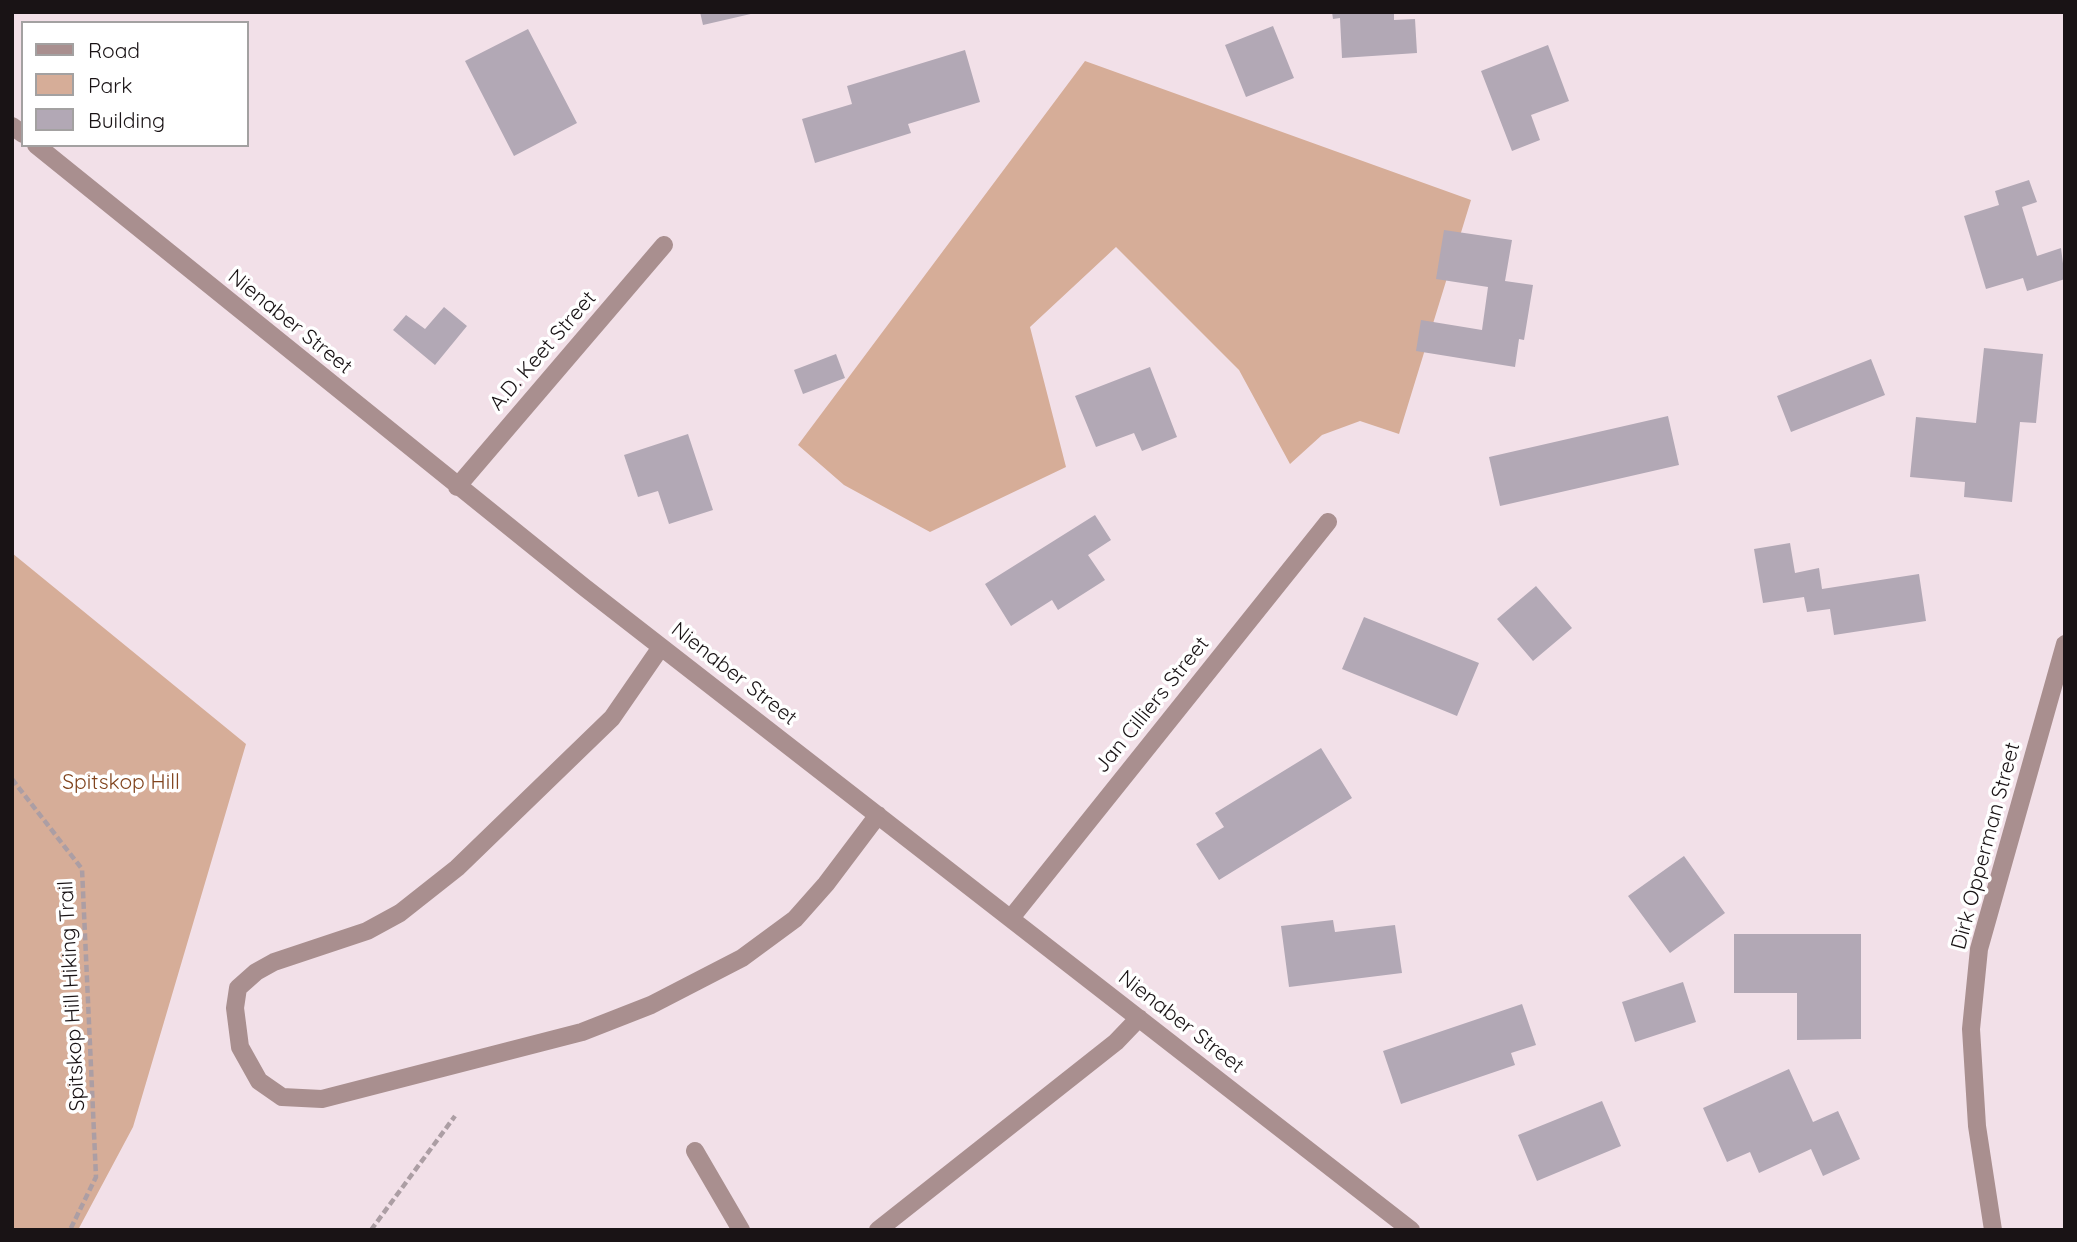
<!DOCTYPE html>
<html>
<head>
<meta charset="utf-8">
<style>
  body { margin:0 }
  #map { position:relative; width:2077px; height:1242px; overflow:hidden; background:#f2e0e8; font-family:Quicksand,sans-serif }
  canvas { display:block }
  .frame { position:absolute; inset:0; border:14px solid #191315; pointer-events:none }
  .legend { position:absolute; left:21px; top:21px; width:228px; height:126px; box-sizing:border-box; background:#fff; border:2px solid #a3a1a1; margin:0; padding:9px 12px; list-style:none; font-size:21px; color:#191315 }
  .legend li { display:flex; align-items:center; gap:14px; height:35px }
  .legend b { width:35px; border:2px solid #a3a1a1 }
</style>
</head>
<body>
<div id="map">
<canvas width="2077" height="1242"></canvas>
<div class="frame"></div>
<ul class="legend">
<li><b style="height:9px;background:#a98f8f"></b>Road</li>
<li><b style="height:19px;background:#d6ad98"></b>Park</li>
<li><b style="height:19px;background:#b2a8b5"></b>Building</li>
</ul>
</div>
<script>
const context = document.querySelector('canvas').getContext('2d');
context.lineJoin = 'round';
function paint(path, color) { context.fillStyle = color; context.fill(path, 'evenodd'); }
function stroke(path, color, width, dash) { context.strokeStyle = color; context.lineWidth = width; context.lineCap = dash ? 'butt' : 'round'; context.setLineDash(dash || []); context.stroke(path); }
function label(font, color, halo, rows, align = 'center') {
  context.font = font + ' Quicksand,sans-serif'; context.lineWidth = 7; context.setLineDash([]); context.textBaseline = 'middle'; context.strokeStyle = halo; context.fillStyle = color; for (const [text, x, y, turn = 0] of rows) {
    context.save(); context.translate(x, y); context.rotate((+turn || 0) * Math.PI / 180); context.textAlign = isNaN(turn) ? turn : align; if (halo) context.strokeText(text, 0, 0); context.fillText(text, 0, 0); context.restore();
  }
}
paint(new Path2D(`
  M 1085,61 L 1471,200 L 1399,434 L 1360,421 L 1322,435 L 1290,464 L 1239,370 L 1116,247 L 1030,327 L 1066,467 L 930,532 L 844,485 L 798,445 Z
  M 12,553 L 246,744 L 133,1127 L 78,1230 L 12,1230 Z`), '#d6ad98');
paint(new Path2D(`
  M 700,12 L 755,12 L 755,13 L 703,25 Z
  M 1332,12 L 1394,12 L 1394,20 L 1415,19 L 1417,53 L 1342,58 L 1340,18 L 1333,19 Z
  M 1273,26 L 1294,78 L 1246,97 L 1225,45 Z
  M 528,29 L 577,123 L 514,156 L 465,61 Z
  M 1548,45 L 1569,101 L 1531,115 L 1540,140 L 1512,151 L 1481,71 Z
  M 965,50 L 980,102 L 908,124 L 911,133 L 815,163 L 802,119 L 852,104 L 847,86 Z
  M 2029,180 L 2037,202 L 2022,207 L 2037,256 L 2061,248 L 2065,279 L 2027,291 L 2023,278 L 1986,289 L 1964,216 L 1999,205 L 1995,191 Z
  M 1444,230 L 1512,240 L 1505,281 L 1533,285 L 1524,340 L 1519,339 L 1515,367 L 1416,351 L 1421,320 L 1482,330 L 1488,287 L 1436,279 Z
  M 444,307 L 467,326 L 435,365 L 393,330 L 406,315 L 425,329 Z
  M 1984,348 L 2043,354 L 2036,423 L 2020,422 L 2012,502 L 1964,497 L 1965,482 L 1910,477 L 1916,417 L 1976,423 Z
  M 836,354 L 845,378 L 803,394 L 794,370 Z
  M 1871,359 L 1885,395 L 1791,432 L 1777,396 Z
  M 1150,367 L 1177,437 L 1142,451 L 1134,433 L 1096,447 L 1075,396 Z
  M 1668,416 L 1679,465 L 1500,506 L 1489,457 Z
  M 688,434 L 713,510 L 669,524 L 658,491 L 638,497 L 624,455 Z
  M 1095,515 L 1111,540 L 1088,555 L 1105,580 L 1058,610 L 1052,600 L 1011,626 L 985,584 Z
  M 1790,543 L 1795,573 L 1819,568 L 1822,589 L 1919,574 L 1926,621 L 1834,635 L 1830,609 L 1807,612 L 1804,597 L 1763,603 L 1754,549 Z
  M 1536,586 L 1572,628 L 1533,661 L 1497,619 Z
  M 1364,617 L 1479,663 L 1457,716 L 1342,669 Z
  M 1321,748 L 1352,798 L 1219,880 L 1196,844 L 1224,827 L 1215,813 Z
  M 1684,856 L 1725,913 L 1670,953 L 1628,896 Z
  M 1333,920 L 1335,932 L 1395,925 L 1402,973 L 1289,987 L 1281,926 Z
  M 1734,934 L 1861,934 L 1861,1039 L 1797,1040 L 1797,993 L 1734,993 Z
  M 1683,982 L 1696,1022 L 1635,1042 L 1622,1002 Z
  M 1522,1004 L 1536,1045 L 1511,1053 L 1515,1065 L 1401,1104 L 1383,1051 Z
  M 1789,1069 L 1813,1122 L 1838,1111 L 1860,1159 L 1823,1176 L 1811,1149 L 1759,1173 L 1750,1152 L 1727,1162 L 1703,1108 Z
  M 1602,1101 L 1621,1146 L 1537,1181 L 1518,1135 Z`), '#b2a8b5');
stroke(new Path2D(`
  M 12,779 L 82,869 L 96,1177 L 70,1230
  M 371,1230 L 455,1116`), '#ac9ea4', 4.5, [7, 3.5]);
stroke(new Path2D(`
  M 12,126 L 23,134
  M 36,145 L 584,587 L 1411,1230
  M 457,487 L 664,245
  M 661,647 L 612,718 L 457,868 L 400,913 L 367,931 L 274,962 L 256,972 L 238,988 L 235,1008 L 240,1047 L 259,1081 L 282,1097 L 322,1099 L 582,1032 L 651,1005 L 742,958 L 795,919 L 826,884 L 878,815
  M 1011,918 L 1328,522
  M 695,1151 L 741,1230
  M 878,1230 L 1116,1042 L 1139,1018`), '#a98f8f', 18);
stroke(new Path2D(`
  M 1993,1230 L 1977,1126 L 1971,1029 L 1979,949 L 2065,644`), '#a98f8f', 18);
label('21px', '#191315', '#fff', [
  ["Nienaber Street",290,322,39],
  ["A.D. Keet Street",543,351,-49],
  ["Nienaber Street",734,674,38],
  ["Jan Cilliers Street",1152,705,-51],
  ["Dirk Opperman Street",1986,846,-75],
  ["Spitskop Hill Hiking Trail",72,996,-93],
  ["Nienaber Street",1181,1022,38]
]);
label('21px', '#81441e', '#fff', [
  ["Spitskop Hill",121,783]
]);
</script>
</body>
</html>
